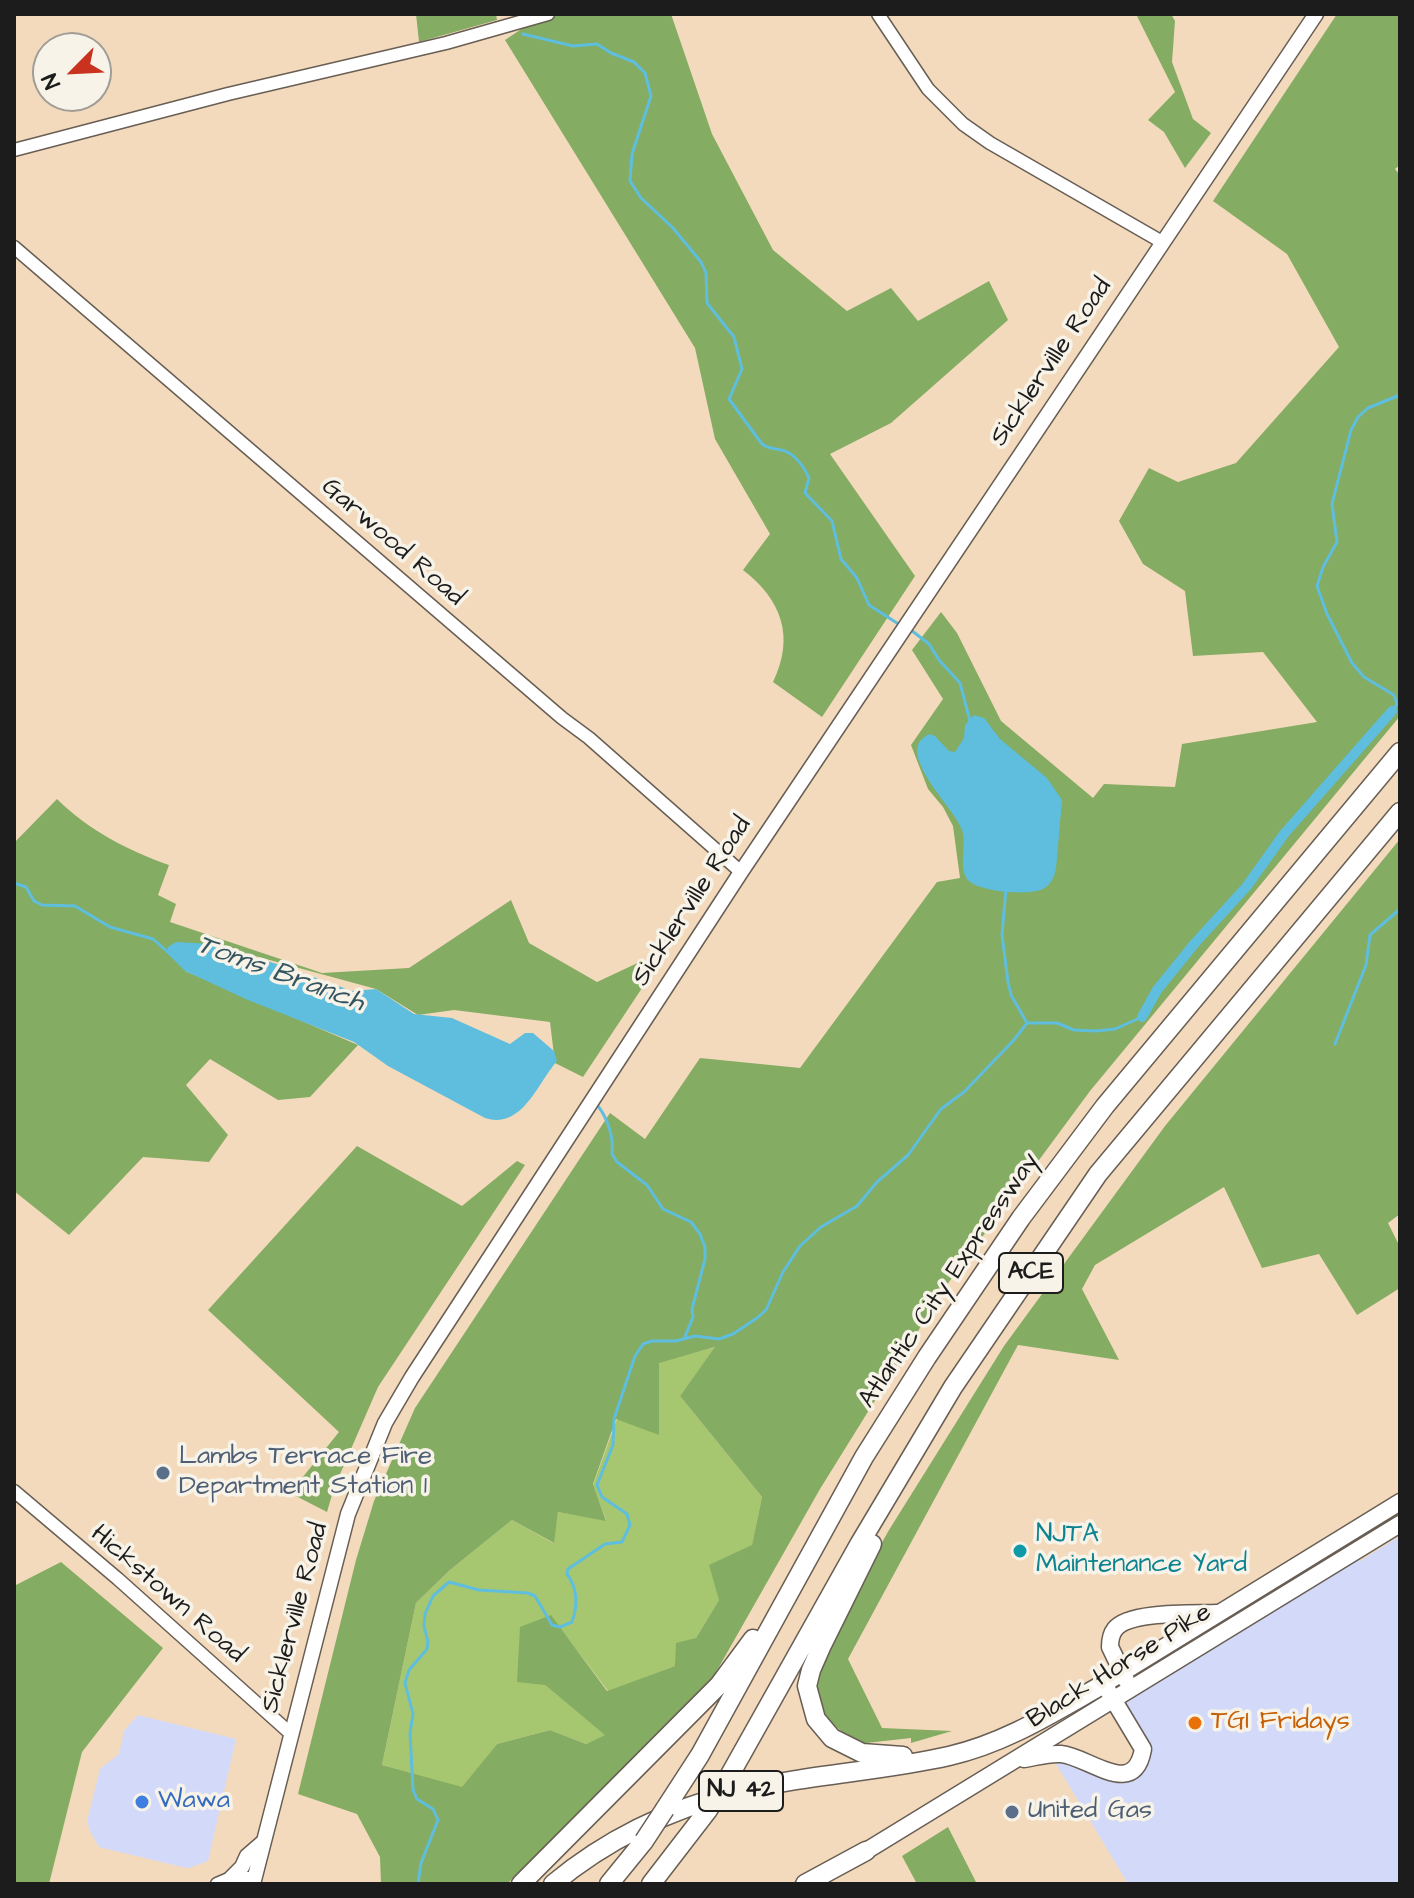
<!DOCTYPE html>
<html>
<head>
<meta charset="utf-8">
<style>
  body { margin:0 }
  #map { position:relative; width:1414px; height:1898px; overflow:hidden; background:#f4dabd; font-family:"Architects Daughter",sans-serif }
  canvas { display:block }
  .frame { position:absolute; inset:0; border:16px solid #1c1c1c; pointer-events:none }
  .north { position:absolute; left:32px; top:32px; width:80px; height:80px; box-sizing:border-box; background:#f7f3e8; border:2px solid #9f9d96; border-radius:50%; rotate:246deg; font-size:22px; font-weight:700; line-height:32px; text-align:center; color:#1c1c1c }
  .north::after { content:''; display:block; margin:auto; width:28px; height:36px; background:#c8321e; clip-path:polygon(50% 0,100% 100%,50% 72%,0 100%) }
</style>
</head>
<body>
<div id="map">
<canvas width="1414" height="1898"></canvas>
<div class="frame"></div>
<div class="north">N</div>
</div>
<script>
const context = document.querySelector('canvas').getContext('2d');
context.lineJoin = 'round';
function paint(path, color) { context.fillStyle = color; context.fill(path, 'evenodd'); }
function stroke(path, color, width, dash) { context.strokeStyle = color; context.lineWidth = width; context.lineCap = dash ? 'butt' : 'round'; context.setLineDash(dash || []); context.stroke(path); }
function label(font, color, halo, rows, align = 'center') {
  context.font = font + ' "Architects Daughter",sans-serif'; context.lineWidth = 7; context.setLineDash([]); context.textBaseline = 'middle'; context.strokeStyle = halo; context.fillStyle = color; for (const [text, x, y, turn = 0] of rows) {
    context.save(); context.translate(x, y); context.rotate((+turn || 0) * Math.PI / 180); context.textAlign = isNaN(turn) ? turn : align; if (halo) context.strokeText(text, 0, 0); context.fillText(text, 0, 0); context.restore();
  }
}
paint(new Path2D(`
  M 1400,1536 L 1400,1884 L 1128,1884 L 1050,1754 L 1104,1770 L 1141,1763 L 1112,1699 L 1351,1553 L 1360,1561 Z
  M 138,1715 L 236,1739 L 208,1861 L 189,1868 L 182,1867 L 99,1847 L 90,1831 L 87,1821 L 100,1769 L 119,1754 L 124,1731 Z`), '#d3d9f9');
paint(new Path2D(`
  M 716,1347 L 680,1396 L 762,1497 L 752,1546 L 696,1638 L 675,1666 L 608,1691 L 551,1616 L 545,1685 L 606,1735 L 586,1744 L 550,1730 L 497,1744 L 462,1788 L 382,1765 L 416,1603 L 450,1570 L 512,1520 L 553,1543 L 558,1512 L 606,1520 L 593,1485 L 617,1419 L 659,1362 Z`), '#a6c770');
paint(new Path2D(`
  M 416,14 L 496,14 L 497,20 L 419,42 Z
  M 544,14 L 671,14 L 712,134 L 773,250 L 847,311 L 891,288 L 918,321 L 989,281 L 1008,320 L 891,423 L 830,454 L 915,576 L 822,717 L 773,682 C 795,637 782,600 743,570 L 770,534 L 715,439 L 695,348 L 505,40 Z
  M 1136,14 L 1171,14 L 1175,21 L 1172,62 L 1193,119 L 1211,133 L 1185,168 L 1164,132 L 1148,120 L 1175,92 Z
  M 1337,14 L 1400,14 L 1400,165 L 1395,169 L 1400,175 L 1400,716 L 1090,1091 L 946,1286 L 820,1489 L 711,1681 L 507,1884 L 381,1884 L 380,1857 L 357,1814 L 298,1794 L 356,1560 L 374,1501 L 415,1408 L 610,1113 L 645,1139 L 700,1058 L 800,1068 L 937,882 L 960,878 L 953,826 L 943,807 L 928,789 L 911,745 L 943,699 L 912,650 L 941,612 L 957,633 L 1001,721 L 1093,798 L 1104,784 L 1175,787 L 1182,744 L 1317,722 L 1263,652 L 1193,656 L 1185,591 L 1143,564 L 1119,521 L 1149,468 L 1178,482 L 1236,463 L 1339,347 L 1287,254 L 1213,201 ZM 715,1347 L 680,1396 L 762,1497 L 752,1545 L 709,1565 L 719,1600 L 696,1638 L 676,1643 L 675,1666 L 607,1691 L 551,1615 L 520,1627 L 517,1682 L 545,1685 L 605,1735 L 586,1744 L 550,1730 L 497,1744 L 462,1787 L 382,1765 L 416,1603 L 450,1570 L 512,1520 L 554,1543 L 558,1512 L 606,1521 L 593,1484 L 616,1419 L 659,1435 L 659,1363 Z
  M 57,799 C 88,830 127,850 169,865 L 158,895 L 176,904 L 170,922 L 322,973 L 409,968 L 511,900 L 529,943 L 597,982 L 644,960 L 656,967 L 583,1077 L 555,1063 L 550,1022 L 454,1010 L 418,1015 L 376,989 L 211,944 L 185,971 L 358,1045 L 310,1097 L 278,1100 L 210,1059 L 186,1085 L 228,1135 L 209,1162 L 143,1157 L 69,1235 L 14,1191 L 14,843 Z
  M 1400,839 L 1400,1214 L 1388,1223 L 1400,1247 L 1400,1288 L 1357,1315 L 1319,1254 L 1262,1268 L 1224,1187 L 1095,1265 L 1082,1289 L 1119,1360 L 1018,1345 L 848,1659 L 882,1728 L 952,1731 L 911,1743 L 911,1738 L 857,1744 L 823,1716 L 815,1678 L 807,1676 L 889,1530 L 1004,1346 L 1165,1126 Z
  M 357,1146 L 462,1206 L 517,1161 L 525,1165 L 378,1387 L 334,1488 L 327,1512 L 290,1493 L 339,1432 L 208,1310 Z
  M 61,1562 L 163,1648 L 82,1752 L 49,1884 L 14,1884 L 14,1586 Z
  M 948,1827 L 977,1884 L 917,1884 L 902,1856 Z`), '#84ac62');
paint(new Path2D(`
  M 974,715 L 984,718 L 1000,739 L 1047,778 L 1062,800 L 1056,869 C 1054,877 1051,885 1043,889 C 1029,896 976,892 967,879 C 958,866 967,845 962,830 C 956,809 890,750 930,734 L 935,736 L 949,751 L 955,752 L 964,738 L 965,725 Z
  M 176,942 L 211,944 L 280,965 L 352,991 L 376,989 L 414,1014 L 452,1018 L 510,1044 L 525,1033 L 533,1033 L 554,1051 L 557,1061 C 537,1084 522,1130 485,1118 L 388,1066 L 354,1042 L 248,1000 L 185,971 L 168,954 L 168,947 Z`), '#5fbedd');
stroke(new Path2D(`
  M 523,34 L 573,46 L 597,44 L 611,53 L 634,62 L 645,73 L 651,96 L 632,154 L 630,181 L 641,198 L 673,228 L 701,262 L 706,273 L 707,303 L 734,337 L 742,369 L 729,399 L 762,444 C 769,449 773,448 781,450 C 794,452 804,467 809,478 L 805,493 L 832,521 L 841,559 L 857,578 L 869,605 L 900,625
  M 911,630 L 929,644 L 939,660 L 960,683 L 970,721
  M 1392,711 L 1397,704 L 1394,695 L 1364,677 L 1352,663 L 1327,614 L 1317,586 L 1323,567 L 1337,542 L 1332,504 L 1351,430 L 1358,417 L 1368,408 L 1400,395
  M 14,883 L 26,887 L 34,901 L 42,905 L 75,906 L 110,927 L 153,939 L 170,954
  M 1006,888 L 1002,935 L 1008,982 L 1011,995 L 1027,1023
  M 1027,1023 L 1057,1023 L 1074,1030 L 1096,1031 L 1115,1029 L 1142,1017
  M 1335,1044 L 1366,965 L 1370,935 L 1400,909
  M 598,1106 C 608,1119 614,1138 612,1154 L 617,1162 L 647,1185 L 663,1209 L 691,1222 L 700,1234 L 705,1247 L 705,1259 L 692,1309 L 693,1317 L 684,1339
  M 418,1884 L 421,1863 L 438,1820 L 433,1809 L 417,1799 L 413,1790 L 410,1733 L 413,1714 L 405,1683 L 409,1670 L 427,1649 L 428,1642 L 424,1626 L 425,1614 L 433,1596 L 449,1582 L 479,1590 L 528,1593 L 535,1596 L 552,1625 L 560,1627 L 572,1622 C 578,1605 578,1589 567,1574 L 568,1569 L 605,1544 L 622,1542 L 630,1525 L 627,1514 L 602,1497 L 597,1485 L 613,1445 L 614,1419 L 635,1356 L 643,1344 L 652,1341 L 676,1341 L 695,1336 L 719,1339 L 733,1334 L 757,1318 L 766,1310 L 783,1272 L 800,1246 L 821,1227 L 857,1206 L 877,1182 L 908,1155 L 941,1109 L 964,1092 L 1013,1041 L 1027,1023`), '#5fbedd', 3);
stroke(new Path2D(`
  M 1142,1017 L 1157,990 L 1195,943 L 1247,886 L 1284,834 L 1392,711`), '#5fbedd', 10);
const tertiary = new Path2D(`
  M 878,14 L 928,89 L 963,124 L 990,143 L 1162,242
  M 14,150 L 228,94 L 446,43 L 548,14
  M 14,247 L 562,718 L 589,738 L 741,872
  M 14,1491 L 118,1579 L 290,1733
  M 217,1884 L 231,1878 L 254,1878`);
const secondary = new Path2D(`
  M 231,1878 L 242,1867 L 247,1856 L 262,1843
  M 253,1884 L 348,1514 L 385,1423 L 412,1377 L 741,872 L 1316,14`);
const trunk = new Path2D(`
  M 1126,1680 L 1110,1647 C 1110,1641 1111,1634 1115,1629 C 1129,1611 1194,1614 1217,1613
  M 1024,1759 C 1036,1757 1049,1753 1061,1754 C 1090,1757 1134,1800 1143,1749 L 1104,1684 L 1400,1502
  M 866,1851 L 1400,1524`);
const motorway = new Path2D(`
  M 872,1544 L 822,1645 L 811,1670 L 807,1686 L 816,1719 L 832,1738 L 862,1753 L 903,1756
  M 727,1780 L 860,1543 L 953,1387 L 1098,1174 L 1400,812
  M 665,1809 L 700,1755 L 864,1457 L 927,1357 L 1021,1218 L 1105,1106 L 1400,752
  M 521,1884 L 719,1685 L 753,1639
  M 553,1884 C 607,1839 670,1809 738,1792 C 807,1774 879,1772 949,1756 C 1006,1743 1054,1712 1104,1684
  M 609,1884 L 644,1841
  M 651,1884 L 708,1810
  M 805,1884 L 866,1851`);
stroke(tertiary, '#685e54', 15);
stroke(secondary, '#685e54', 17);
stroke(trunk, '#685e54', 19);
stroke(motorway, '#685e54', 21);
stroke(tertiary, '#fff', 12);
stroke(secondary, '#fff', 14);
stroke(trunk, '#fff', 16);
stroke(motorway, '#fff', 18);
const motorwayBridge = new Path2D(`
  M 708,1810 L 727,1780
  M 644,1841 L 665,1809`);
stroke(motorwayBridge, '#685e54', 21, []);
stroke(motorwayBridge, '#fff', 18);
for (const [x, y, r, color] of [
  [163,1473,8,"#5c6f8a"],
  [1020,1551,8,"#0f9aa8"],
  [1195,1723,8,"#e8710a"],
  [142,1802,8,"#3f7fe0"],
  [1012,1812,8,"#5c6f8a"]
]) { const dot = new Path2D(); dot.arc(x, y, r, 0, 2 * Math.PI); context.fillStyle = color; context.fill(dot); stroke(dot, '#f7f3e8', 3); }
for (const [x, y, w] of [
  [1031,1273,64],
  [741,1791,84]
]) { const box = new Path2D(); box.roundRect(x - w / 2, y - 20, w, 40, 6); context.fillStyle = '#f7f3e8'; context.fill(box); stroke(box, '#1c1c1c', 2); }
label('bold 24px', '#1c1c1c', null, [
  ["ACE",1031,1273],
  ["NJ 42",741,1791]
]);
label('26px', '#1c1c1c', '#f7f3e8', [
  ["Sicklerville Road",1052,363,-56],
  ["Garwood Road",392,543,41],
  ["Sicklerville Road",693,902,-57],
  ["Atlantic City Expressway",950,1281,-56],
  ["Hickstown Road",167,1595,41],
  ["Sicklerville Road",296,1618,-75],
  ["Black Horse Pike",1120,1667,-32]
]);
label('26px', '#4e5e75', '#f7f3e8', [
  ["Lambs Terrace Fire",179,1458],
  ["Department Station 1",179,1488],
  ["United Gas",1028,1812]
], 'left');
label('26px', '#0d838f', '#f7f3e8', [
  ["NJTA",1036,1536],
  ["Maintenance Yard",1036,1566]
], 'left');
label('26px', '#c56008', '#f7f3e8', [
  ["TGI Fridays",1211,1723]
], 'left');
label('26px', '#366cbe', '#f7f3e8', [
  ["Wawa",158,1802]
], 'left');
label('italic 28px', '#335560', '#f7f3e8', [
  ["Toms Branch",280,975,20]
]);
</script>
</body>
</html>
